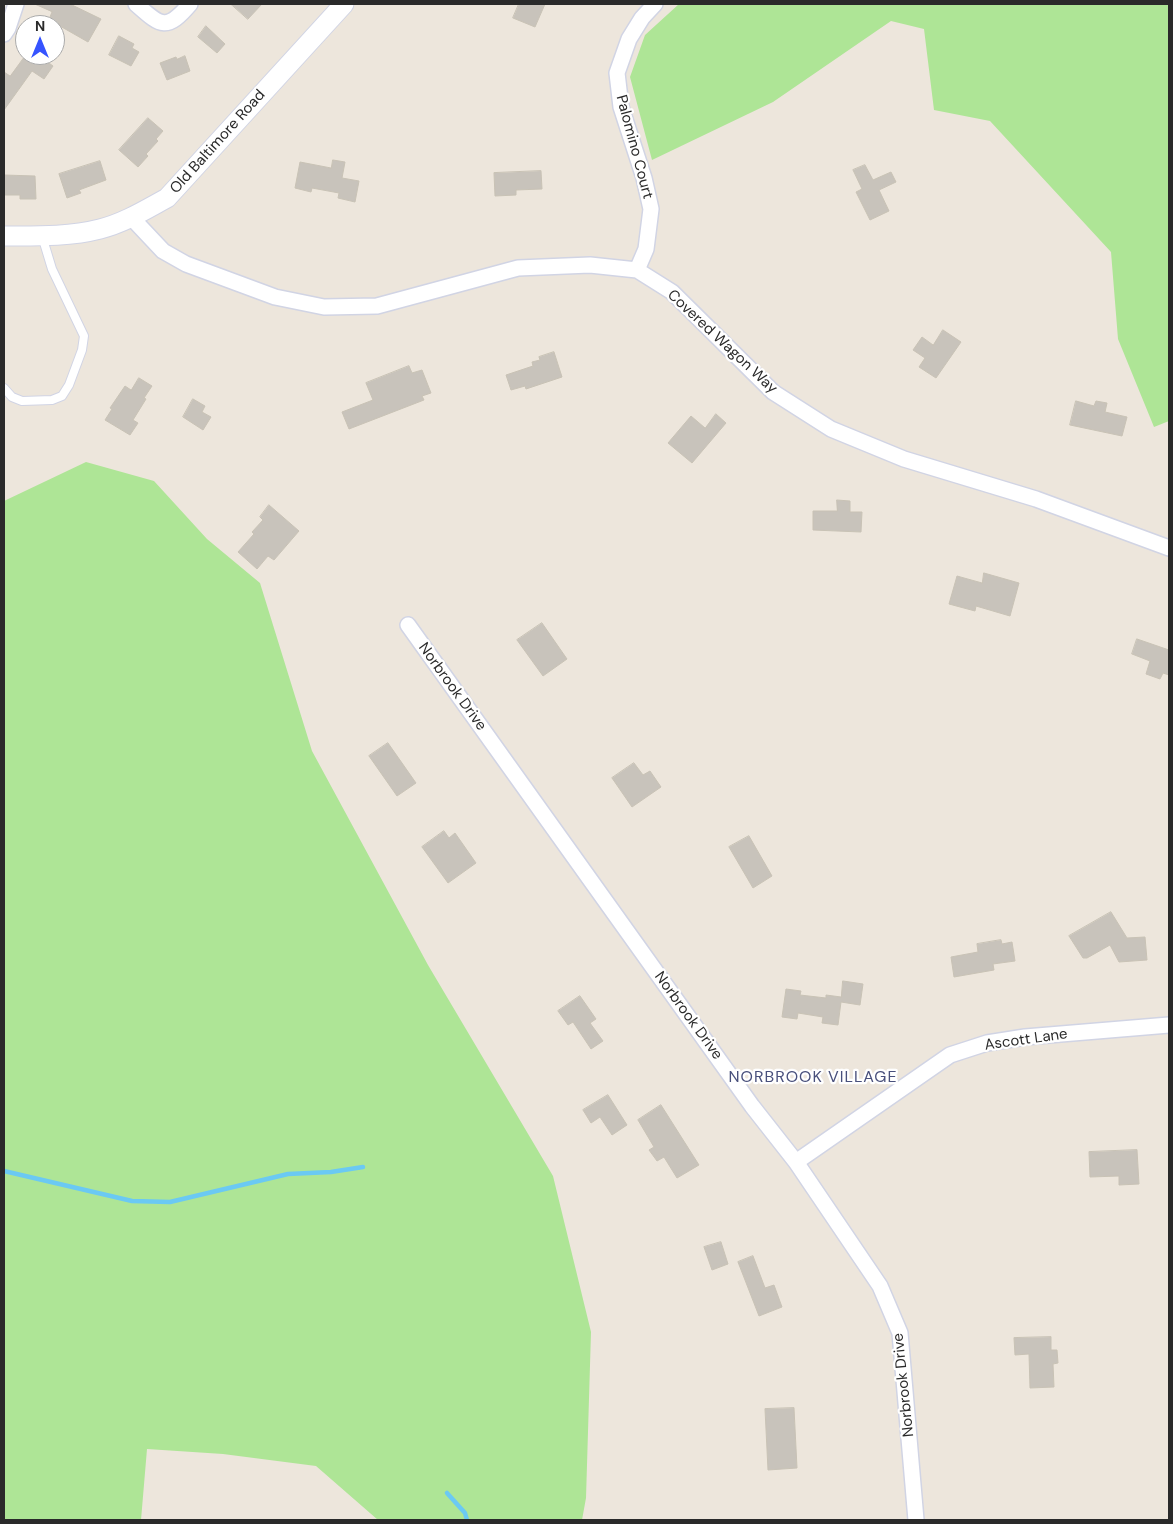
<!DOCTYPE html>
<html>
<head>
<meta charset="utf-8">
<style>
  body { margin:0 }
  #map { position:relative; width:1173px; height:1524px; overflow:hidden; background:#ede6dc; font-family:"DM Sans",sans-serif }
  canvas { display:block }
  .frame { position:absolute; inset:0; border:5px solid #2a2a2a; pointer-events:none }
  .north { position:absolute; left:15px; top:15px; width:50px; height:50px; box-sizing:border-box; background:#fff; border:1px solid #aaa; border-radius:50%; rotate:0deg; font-size:14px; font-weight:700; line-height:20px; text-align:center; color:#2a2a2a }
  .north::after { content:''; display:block; margin:auto; width:18px; height:22px; background:#3654ff; clip-path:polygon(50% 0,100% 100%,50% 72%,0 100%) }
</style>
</head>
<body>
<div id="map">
<canvas width="1173" height="1524"></canvas>
<div class="frame"></div>
<div class="north">N</div>
</div>
<script>
const context = document.querySelector('canvas').getContext('2d');
context.lineJoin = 'round';
function paint(path, color) { context.fillStyle = color; context.fill(path, 'evenodd'); }
function stroke(path, color, width, dash) { context.strokeStyle = color; context.lineWidth = width; context.lineCap = dash ? 'butt' : 'round'; context.setLineDash(dash || []); context.stroke(path); }
function label(font, color, halo, rows, align = 'center') {
  context.font = font + ' "DM Sans",sans-serif'; context.lineWidth = 4.5; context.setLineDash([]); context.textBaseline = 'middle'; context.strokeStyle = halo; context.fillStyle = color; for (const [text, x, y, turn = 0] of rows) {
    context.save(); context.translate(x, y); context.rotate((+turn || 0) * Math.PI / 180); context.textAlign = isNaN(turn) ? turn : align; if (halo) context.strokeText(text, 0, 0); context.fillText(text, 0, 0); context.restore();
  }
}
paint(new Path2D(`
  M 679,4 L 1169,4 L 1169,421 L 1154,427 L 1118,339 L 1111,252 L 990,121 L 934,110 L 924,29 L 891,21 L 773,102 L 652,160 L 630,77 L 645,35 Z
  M 86,462 L 154,481 L 207,539 L 260,583 L 312,751 L 428,965 L 553,1176 L 591,1332 L 586,1498 L 582,1520 L 378,1520 L 316,1466 L 223,1454 L 147,1449 L 141,1520 L 4,1520 L 4,501 Z`), '#aee596');
stroke(new Path2D(`
  M 4,1171 L 132,1201 L 170,1202 L 288,1174 L 331,1172 L 363,1167
  M 447,1493 L 465,1513 L 467,1520`), '#6bc9f3', 4.5);
const building = new Path2D(`
  M 35,4 L 70,4 L 101,19 L 88,42 L 60,26 L 59,28 L 48,22 L 52,12 Z
  M 231,4 L 262,4 L 248,19 Z
  M 519,4 L 545,4 L 535,27 L 513,18 Z
  M 206,26 L 225,44 L 217,53 L 198,37 Z
  M 119,36 L 134,44 L 132,48 L 139,52 L 131,66 L 109,55 Z
  M 26,55 L 38,55 L 53,66 L 44,79 L 32,71 L 4,110 L 4,72 L 10,76 Z
  M 185,56 L 190,71 L 167,80 L 160,63 L 176,57 L 177,59 Z
  M 148,118 L 163,131 L 156,139 L 158,141 L 146,154 L 148,156 L 138,167 L 119,150 Z
  M 333,160 L 345,162 L 342,178 L 359,181 L 355,202 L 338,198 L 339,193 L 312,188 L 311,192 L 295,188 L 300,162 L 331,168 Z
  M 100,161 L 106,180 L 79,190 L 81,193 L 67,198 L 59,174 Z
  M 865,165 L 873,180 L 891,172 L 896,182 L 879,190 L 889,211 L 870,220 L 856,192 L 862,189 L 853,170 Z
  M 541,171 L 542,189 L 516,190 L 516,195 L 495,196 L 494,173 Z
  M 4,175 L 35,176 L 36,199 L 20,199 L 20,195 L 4,195 Z
  M 943,330 L 961,342 L 936,378 L 919,367 L 925,358 L 913,350 L 922,337 L 933,345 Z
  M 554,352 L 562,377 L 526,389 L 525,386 L 511,390 L 506,375 L 533,366 L 532,362 L 540,360 L 539,357 Z
  M 409,366 L 412,373 L 422,370 L 431,393 L 422,396 L 424,400 L 349,429 L 342,412 L 373,400 L 366,383 Z
  M 139,378 L 152,386 L 144,398 L 146,399 L 133,420 L 138,423 L 130,435 L 105,420 L 112,409 L 110,408 L 125,386 L 131,390 Z
  M 193,399 L 205,406 L 202,412 L 211,417 L 203,430 L 183,417 Z
  M 1076,401 L 1094,406 L 1096,401 L 1107,403 L 1105,412 L 1127,417 L 1122,436 L 1070,425 Z
  M 716,414 L 726,423 L 692,463 L 668,443 L 691,416 L 705,428 Z
  M 837,500 L 850,501 L 850,512 L 862,512 L 861,532 L 813,530 L 813,511 L 837,511 Z
  M 269,505 L 299,531 L 274,560 L 268,556 L 257,569 L 238,552 L 254,534 L 252,532 L 263,520 L 260,517 Z
  M 984,573 L 1019,583 L 1010,616 L 976,606 L 975,611 L 949,604 L 957,576 L 982,583 Z
  M 542,623 L 567,659 L 543,676 L 517,640 Z
  M 1137,639 L 1169,650 L 1169,675 L 1163,673 L 1160,679 L 1146,674 L 1150,661 L 1132,654 Z
  M 388,743 L 416,783 L 397,796 L 369,756 Z
  M 634,763 L 643,775 L 650,771 L 661,787 L 632,807 L 612,778 Z
  M 444,831 L 449,838 L 455,833 L 476,863 L 448,883 L 422,847 Z
  M 749,836 L 772,876 L 753,888 L 729,847 Z
  M 1111,912 L 1127,938 L 1145,937 L 1147,960 L 1119,962 L 1110,945 L 1087,958 L 1083,958 L 1069,936 Z
  M 1001,940 L 1002,944 L 1012,942 L 1015,961 L 993,964 L 994,970 L 954,977 L 951,957 L 978,952 L 977,944 Z
  M 843,981 L 863,984 L 860,1005 L 841,1002 L 838,1025 L 822,1023 L 823,1017 L 798,1013 L 797,1019 L 782,1017 L 786,989 L 801,991 L 800,995 L 826,998 L 826,995 L 841,997 Z
  M 580,996 L 596,1019 L 590,1023 L 603,1041 L 591,1049 L 573,1022 L 568,1025 L 558,1011 Z
  M 608,1095 L 627,1125 L 612,1135 L 600,1117 L 591,1123 L 583,1110 Z
  M 661,1105 L 699,1165 L 677,1178 L 664,1157 L 657,1161 L 649,1150 L 654,1147 L 638,1120 Z
  M 1137,1150 L 1139,1184 L 1119,1185 L 1119,1176 L 1090,1177 L 1089,1152 Z
  M 721,1242 L 728,1264 L 712,1270 L 704,1247 Z
  M 753,1256 L 765,1288 L 774,1285 L 782,1307 L 759,1316 L 738,1262 Z
  M 1051,1337 L 1051,1350 L 1057,1350 L 1058,1363 L 1053,1364 L 1054,1387 L 1030,1388 L 1029,1354 L 1015,1355 L 1014,1338 Z
  M 794,1408 L 797,1468 L 768,1470 L 765,1409 Z`);
paint(building, '#c8c3bb');
stroke(building, '#c8c2b5', 1);
const service = new Path2D(`
  M 4,388 L 12,397 L 22,401 L 52,400 L 62,396 L 69,385 L 82,350 L 84,336 L 52,269 L 42,236`);
const minor = new Path2D(`
  M 136,4 C 161,26 166,32 190,4
  M 4,34 L 8,28 L 16,4
  M 131,217 L 163,251 L 186,264 L 275,297 L 324,307 L 377,306 L 518,268 L 590,265 L 637,270 L 672,292 L 773,392 L 831,429 L 904,459 L 1036,499 L 1169,548
  M 637,270 L 646,249 L 651,209 L 644,178 L 621,107 L 617,73 L 629,39 L 642,18 L 655,4
  M 408,625 L 752,1106 L 796,1162 L 880,1286 L 900,1333 L 916,1520
  M 796,1162 L 950,1055 L 987,1043 L 1025,1037 L 1169,1025`);
const tertiary = new Path2D(`
  M 4,236 C 35,236 69,237 100,229 C 124,223 145,210 167,198 L 344,4`);
stroke(service, '#d1d4e4', 10);
stroke(minor, '#d1d4e4', 18);
stroke(tertiary, '#d1d4e4', 21);
stroke(service, '#fff', 8);
stroke(minor, '#fff', 15);
stroke(tertiary, '#fff', 19);
label('15px', '#2a2a2a', '#fff', [
  ["Old Baltimore Road",218,142,-48],
  ["Palomino Court",634,147,75],
  ["Covered Wagon Way",722,342,43],
  ["Norbrook Drive",452,687,54],
  ["Norbrook Drive",688,1016,54],
  ["Ascott Lane",1026,1040,-8],
  ["Norbrook Drive",904,1385,-96]
]);
context.letterSpacing = '1px';
label('16px', '#49507c', '#fff', [
  ["NORBROOK VILLAGE",813,1078]
]);
context.letterSpacing = '0px';
</script>
</body>
</html>
